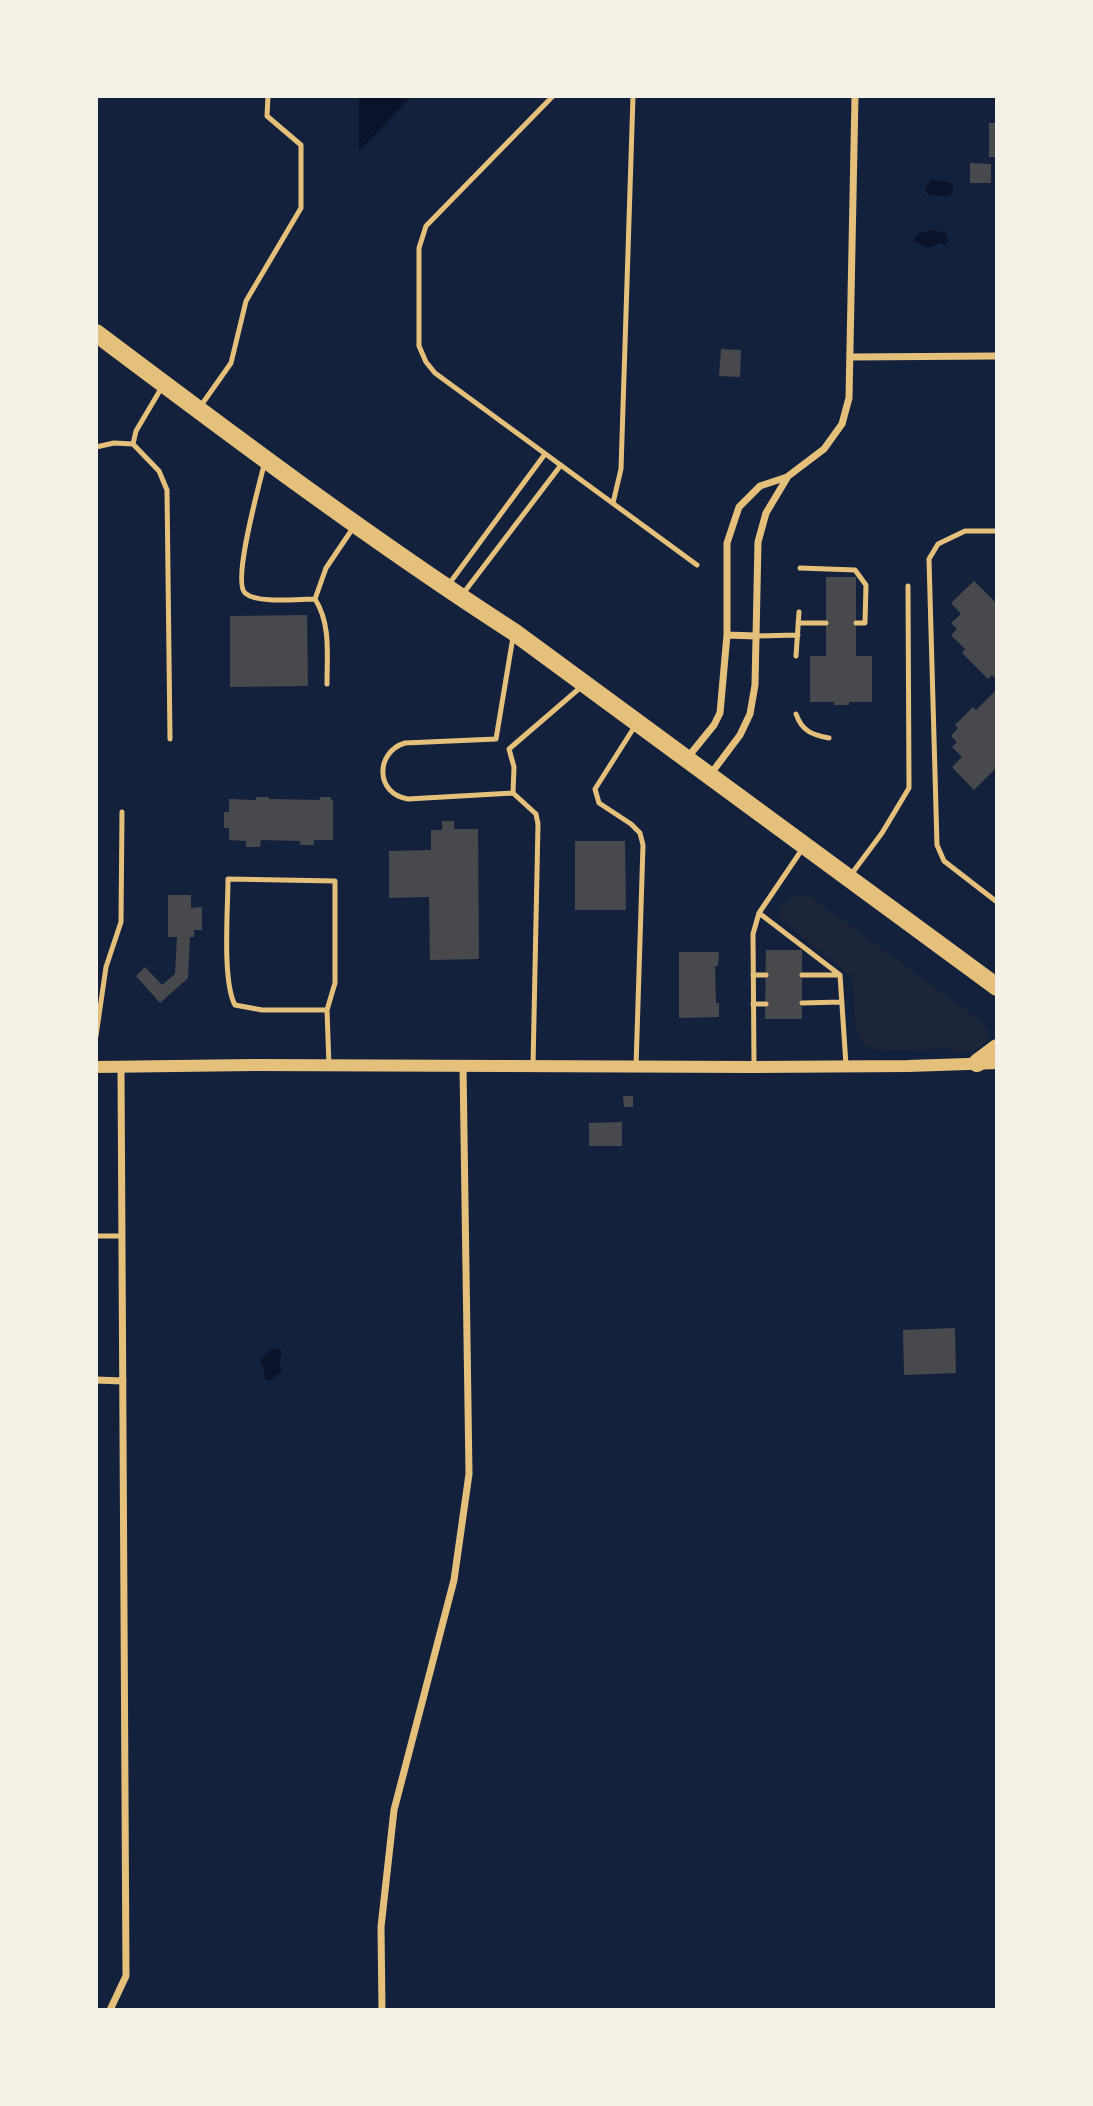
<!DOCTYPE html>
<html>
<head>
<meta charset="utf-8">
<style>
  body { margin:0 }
  #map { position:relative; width:1093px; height:2106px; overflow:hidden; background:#14213d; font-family:"IBM Plex Sans",sans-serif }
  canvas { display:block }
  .frame { position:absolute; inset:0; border:98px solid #f6f1e7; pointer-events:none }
</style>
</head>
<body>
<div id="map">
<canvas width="1093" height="2106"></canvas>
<div class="frame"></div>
</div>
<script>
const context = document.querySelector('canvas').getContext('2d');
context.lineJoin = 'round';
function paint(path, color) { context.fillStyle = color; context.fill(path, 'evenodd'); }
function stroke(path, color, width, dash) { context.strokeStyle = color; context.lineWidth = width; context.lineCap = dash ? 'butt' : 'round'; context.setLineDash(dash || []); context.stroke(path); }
paint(new Path2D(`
  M 796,895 L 809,896 L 815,900 L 982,1022 L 987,1030 L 988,1040 L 975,1050 L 952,1053 L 951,1048 C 936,1049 882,1053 870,1048 C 864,1045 859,1037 857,1031 C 852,1014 855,994 852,977 L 778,917 L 780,907 Z`), '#1d2539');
paint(new Path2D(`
  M 359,96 L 412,96 L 359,151 Z
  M 932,180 L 949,182 L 953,185 L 953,192 L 949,196 L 929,195 L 926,192 L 926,187 Z
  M 933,230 L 946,233 L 948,242 L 944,245 L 940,243 L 926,248 L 914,240 L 919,233 Z
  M 276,1348 L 282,1352 L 279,1361 L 282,1371 L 272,1380 L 266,1380 L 264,1374 L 265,1370 L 260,1360 L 272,1349 Z`), '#0b132b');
paint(new Path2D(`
  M 989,123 L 997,123 L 997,157 L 989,157 Z
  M 970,163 L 991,164 L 991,183 L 970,183 Z
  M 721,349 L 741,350 L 740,377 L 719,376 Z
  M 826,577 L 856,577 L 856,656 L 872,656 L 872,702 L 849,702 L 849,705 L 834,705 L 834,702 L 810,702 L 810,656 L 826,656 Z
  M 974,581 L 997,604 L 997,680 L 992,675 L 988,679 L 962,653 L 965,649 L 951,635 L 957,629 L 951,623 L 961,614 L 951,603 Z
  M 307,615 L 308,686 L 230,687 L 230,616 Z
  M 997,689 L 997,767 L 974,790 L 952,767 L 962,757 L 952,747 L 957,742 L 951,736 L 958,728 L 955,725 L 973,707 L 976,710 Z
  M 256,797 L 269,797 L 269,799 L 320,800 L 320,797 L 331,797 L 331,800 L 333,800 L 333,840 L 314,840 L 314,845 L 300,845 L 300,841 L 261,840 L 260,847 L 246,847 L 246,841 L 229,840 L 229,828 L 224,828 L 224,812 L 229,812 L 229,799 L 256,800 Z
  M 442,821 L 454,821 L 454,829 L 478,829 L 479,959 L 430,960 L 429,897 L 389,898 L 389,851 L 431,850 L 431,830 L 442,830 Z
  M 575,841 L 625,841 L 626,910 L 575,910 Z
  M 168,895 L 191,895 L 191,908 L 202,907 L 202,930 L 194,930 L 194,937 L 190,937 L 188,978 L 160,1003 L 136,976 L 145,967 L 162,985 L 175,974 L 177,937 L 168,937 Z
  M 766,950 L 802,950 L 802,1019 L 765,1019 Z
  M 679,952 L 719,952 L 718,966 L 715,966 L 716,1003 L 719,1003 L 719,1017 L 679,1018 Z
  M 623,1096 L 633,1096 L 633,1107 L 624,1107 Z
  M 622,1122 L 622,1146 L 589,1146 L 589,1123 Z
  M 955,1328 L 956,1373 L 904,1375 L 903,1330 Z`), '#48494c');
stroke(new Path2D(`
  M 553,96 L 426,226 L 419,248 L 419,346 L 426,362 L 435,373 L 697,565
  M 162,387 L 136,431 L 133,444 L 159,471 L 167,490 L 170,739
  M 200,407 L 231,363 L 246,301 L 301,208 L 301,145 L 267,116 L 268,96
  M 96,447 L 114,443 L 133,444
  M 265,461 C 260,482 232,581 245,593 C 257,604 298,599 315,599 L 326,568 L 353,528
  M 613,503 L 621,469 L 633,96
  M 997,531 L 965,531 L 938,544 L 929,559 L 937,845 L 944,861 L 997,902
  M 800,568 L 855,570 L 866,585 L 865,623 L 856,623
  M 449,584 L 545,454
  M 462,595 L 561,465
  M 315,599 C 331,624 327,655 327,684
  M 798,623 L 826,623
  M 756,636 L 798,635
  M 513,637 L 496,739 L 405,743 C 375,752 375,794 408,799 L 513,793
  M 796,656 L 799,612
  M 796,714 C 802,731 812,735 829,738
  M 635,726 L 595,789 L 599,803 L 631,824 L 640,833 L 643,845 L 636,1067
  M 850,876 L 882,833 L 909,788 L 908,586
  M 759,913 L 840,975 L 846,1065
  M 753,975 L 766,975
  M 802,975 L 840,975
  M 802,1003 L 842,1002
  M 753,1004 L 766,1004
  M 327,1010 L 262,1010 L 235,1005 C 222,981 228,909 228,879 L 335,881 L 335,983 L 327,1010 L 329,1066
  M 96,1036 L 106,967 L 121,922 L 122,812
  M 754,1065 L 753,934 L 759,913 L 803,848
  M 533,1066 L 538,824 L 536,814 L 513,793 L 514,767 L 509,749 L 581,687
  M 96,1236 L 122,1236`), '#e5c07b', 5);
stroke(new Path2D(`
  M 850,357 L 997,356
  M 727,635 L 756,636
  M 688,757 L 714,725 L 720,713 L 727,635 L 727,543 L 739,507 L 760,486 L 787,477 L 824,449 L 842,424 L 849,398 L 855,96
  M 710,775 L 740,735 L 750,714 L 755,685 L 758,542 L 766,513 L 787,478
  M 96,1380 L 123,1381
  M 110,2010 L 126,1976 L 121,1067
  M 382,2010 L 381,1927 L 394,1810 L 454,1580 L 469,1474 L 463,1066`), '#e5c07b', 7);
stroke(new Path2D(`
  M 96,1067 L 255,1065 L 754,1067 L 908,1066 L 997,1063`), '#e5c07b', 12);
stroke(new Path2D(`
  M 96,333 C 233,436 370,539 514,632 L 997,987
  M 977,1063 L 997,1048`), '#e5c07b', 18);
</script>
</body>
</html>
